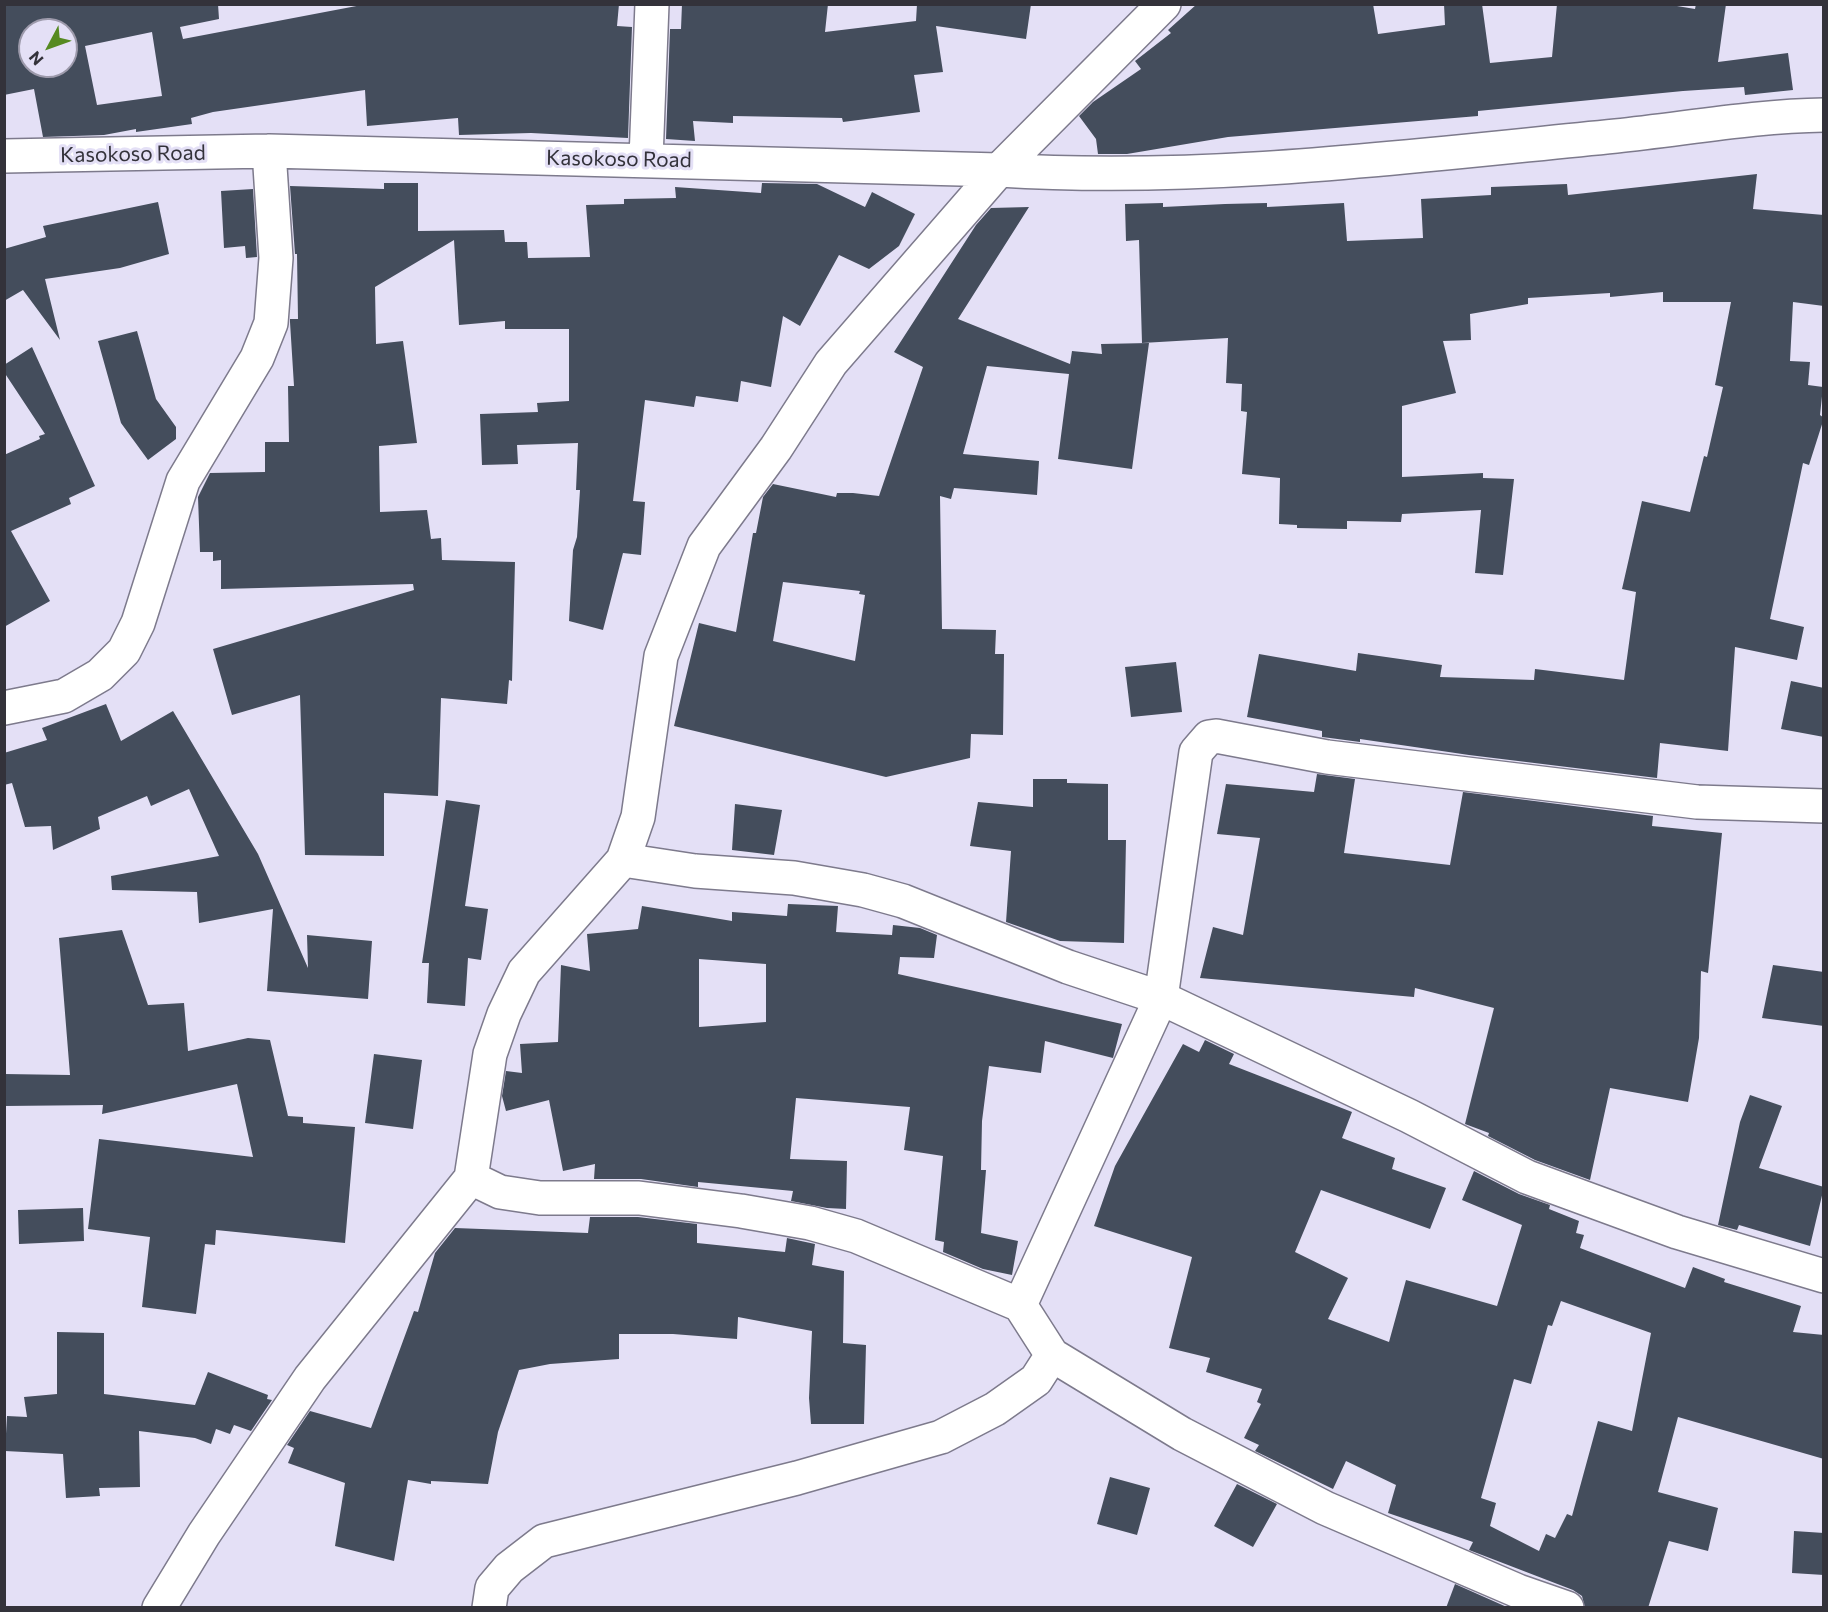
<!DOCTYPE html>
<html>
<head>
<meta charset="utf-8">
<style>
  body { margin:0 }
  #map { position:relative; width:1828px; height:1612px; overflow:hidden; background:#e4e0f6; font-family:Commissioner,sans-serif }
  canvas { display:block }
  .frame { position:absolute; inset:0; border:6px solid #33323a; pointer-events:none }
  .north { position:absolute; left:18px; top:18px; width:60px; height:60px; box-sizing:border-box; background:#e4e0f6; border:2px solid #9d9aab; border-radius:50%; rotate:229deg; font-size:16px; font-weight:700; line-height:24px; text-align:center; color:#33323a }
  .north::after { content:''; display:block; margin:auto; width:21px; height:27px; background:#568a21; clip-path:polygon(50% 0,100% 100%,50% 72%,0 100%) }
</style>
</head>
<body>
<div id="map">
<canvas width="1828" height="1612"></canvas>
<div class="frame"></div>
<div class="north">N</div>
</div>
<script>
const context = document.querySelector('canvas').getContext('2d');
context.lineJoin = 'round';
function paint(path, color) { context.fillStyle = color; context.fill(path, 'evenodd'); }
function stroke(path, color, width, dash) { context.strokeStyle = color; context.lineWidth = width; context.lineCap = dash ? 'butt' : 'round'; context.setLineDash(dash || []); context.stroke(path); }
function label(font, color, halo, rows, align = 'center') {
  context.font = font + ' Commissioner,sans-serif'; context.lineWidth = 6; context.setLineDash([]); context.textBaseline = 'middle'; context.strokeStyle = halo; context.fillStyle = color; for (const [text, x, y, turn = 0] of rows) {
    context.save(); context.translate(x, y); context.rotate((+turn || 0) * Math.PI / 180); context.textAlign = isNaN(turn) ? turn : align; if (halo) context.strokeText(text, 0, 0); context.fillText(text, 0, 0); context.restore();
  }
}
paint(new Path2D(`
  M 4,4 L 218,4 L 219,19 L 180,27 L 183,39 L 367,4 L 619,4 L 617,26 L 632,27 L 628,138 L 531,133 L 459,135 L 458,118 L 367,126 L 365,90 L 213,112 L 191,118 L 192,124 L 136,132 L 136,129 L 104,135 L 43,137 L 34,89 L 4,95 ZM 30,30 L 66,30 L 66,66 L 30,66 ZM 152,32 L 162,96 L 97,105 L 85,46 Z
  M 682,4 L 828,4 L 825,32 L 916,21 L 917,4 L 1031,4 L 1026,39 L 936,26 L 943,72 L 914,75 L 920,112 L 843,122 L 842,118 L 733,116 L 733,123 L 693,121 L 695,141 L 666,139 L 670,29 L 681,29 Z
  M 1197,4 L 1373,4 L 1378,34 L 1445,25 L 1444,4 L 1482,4 L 1490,63 L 1552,57 L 1557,4 L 1665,4 L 1695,9 L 1696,4 L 1726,4 L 1718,62 L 1788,53 L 1793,90 L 1745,95 L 1744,87 L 1683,91 L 1478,111 L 1478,116 L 1228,137 L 1127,154 L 1098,154 L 1096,139 L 1079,116 L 1093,102 L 1141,69 L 1135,61 L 1171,33 L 1168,30 Z
  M 1757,174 L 1753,209 L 1824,215 L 1824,306 L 1793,302 L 1790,361 L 1810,362 L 1808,385 L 1823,387 L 1820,415 L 1824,418 L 1809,465 L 1803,463 L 1770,619 L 1804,627 L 1797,660 L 1735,647 L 1728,751 L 1660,743 L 1657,778 L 1469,755 L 1360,739 L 1360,742 L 1330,738 L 1322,737 L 1322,731 L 1247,717 L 1259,654 L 1356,671 L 1358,653 L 1442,665 L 1440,677 L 1534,680 L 1535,669 L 1624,680 L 1636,592 L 1622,589 L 1642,501 L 1690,512 L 1704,456 L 1707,457 L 1723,387 L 1715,385 L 1731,302 L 1663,302 L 1663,292 L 1610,297 L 1610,293 L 1528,298 L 1528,304 L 1470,314 L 1471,340 L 1443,341 L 1456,393 L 1402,406 L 1402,477 L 1483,473 L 1483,478 L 1514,479 L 1503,575 L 1475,573 L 1481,510 L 1402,514 L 1401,522 L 1347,521 L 1347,529 L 1297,528 L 1297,525 L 1279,524 L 1280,478 L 1242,474 L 1247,412 L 1241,411 L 1242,384 L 1226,383 L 1228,338 L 1142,343 L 1139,240 L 1126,241 L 1125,204 L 1163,203 L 1163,207 L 1225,204 L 1267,203 L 1267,207 L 1344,203 L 1347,241 L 1423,238 L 1421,199 L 1491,195 L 1491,187 L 1567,184 L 1568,195 Z
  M 384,183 L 418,183 L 418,231 L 504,230 L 505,242 L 527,242 L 528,258 L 590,257 L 586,205 L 624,204 L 624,199 L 676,198 L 675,187 L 761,193 L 762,183 L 817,184 L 865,207 L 872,192 L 915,214 L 899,246 L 869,269 L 839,255 L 800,326 L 783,316 L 771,387 L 741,381 L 738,402 L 696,396 L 694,407 L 645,400 L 633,501 L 645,502 L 641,555 L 623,553 L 603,630 L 569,621 L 573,550 L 577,537 L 580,490 L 576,490 L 578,443 L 517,445 L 518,464 L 482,465 L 480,414 L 538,412 L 537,403 L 569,401 L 569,329 L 505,329 L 505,321 L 459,325 L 454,240 L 375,287 L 376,344 L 403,341 L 417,443 L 379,446 L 380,512 L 427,510 L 431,539 L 441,538 L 442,560 L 515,562 L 512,681 L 509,680 L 507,704 L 441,698 L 438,796 L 384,793 L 384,856 L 305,855 L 300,695 L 232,715 L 213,649 L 414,590 L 413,584 L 221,589 L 221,560 L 213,561 L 213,552 L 200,552 L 198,497 L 210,473 L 265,472 L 265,442 L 289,442 L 288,386 L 294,386 L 290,322 L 290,319 L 298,319 L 297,254 L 295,254 L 290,186 L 384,189 Z
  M 253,189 L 257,257 L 246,258 L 245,246 L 224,248 L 221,191 Z
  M 158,202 L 169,254 L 120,268 L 45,279 L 60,340 L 23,290 L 4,301 L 4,249 L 46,237 L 43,226 Z
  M 1029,207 L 958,319 L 1070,364 L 1072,351 L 1102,354 L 1101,344 L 1149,343 L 1132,469 L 1058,459 L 1069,374 L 987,366 L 963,454 L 1039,461 L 1037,495 L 954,488 L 951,499 L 940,496 L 942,629 L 996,630 L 995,654 L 1004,654 L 1003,735 L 971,734 L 970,758 L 886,777 L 674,726 L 699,623 L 736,632 L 753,533 L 756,533 L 763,497 L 773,484 L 836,497 L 837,493 L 853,493 L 879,496 L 923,367 L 894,352 L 976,225 L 991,208 ZM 783,582 L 860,591 L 859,594 L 865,595 L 855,661 L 773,641 Z
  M 137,331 L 156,399 L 176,427 L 176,439 L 148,460 L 121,423 L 98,341 Z
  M 32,347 L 95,486 L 69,498 L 71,504 L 11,531 L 50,601 L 4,627 L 4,455 L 40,439 L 39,436 L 45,434 L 4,372 L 4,365 Z
  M 1176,662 L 1182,712 L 1131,717 L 1125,667 Z
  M 1791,681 L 1824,688 L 1824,737 L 1781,729 Z
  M 106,704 L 121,741 L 173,711 L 258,854 L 308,968 L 307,935 L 372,941 L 368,999 L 267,991 L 273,909 L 199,923 L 197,892 L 112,890 L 111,876 L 219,856 L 189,789 L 151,806 L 147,796 L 98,817 L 100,829 L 53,850 L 51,826 L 25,827 L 12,783 L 4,785 L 4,753 L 47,740 L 42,728 Z
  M 1317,774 L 1355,779 L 1344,853 L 1450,865 L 1463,792 L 1653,816 L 1652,826 L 1722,833 L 1708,973 L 1701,971 L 1699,1038 L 1688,1102 L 1610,1088 L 1590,1180 L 1535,1160 L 1488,1136 L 1489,1133 L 1465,1124 L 1494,1008 L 1415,988 L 1414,997 L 1200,978 L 1213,927 L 1243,935 L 1260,838 L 1217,834 L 1226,784 L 1314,792 Z
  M 1033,779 L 1067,779 L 1067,783 L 1108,784 L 1108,840 L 1126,840 L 1124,943 L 1060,941 L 1006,922 L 1011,851 L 970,846 L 978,802 L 1033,807 Z
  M 446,800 L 480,805 L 465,906 L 488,909 L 481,960 L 468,958 L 465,1006 L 427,1003 L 429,963 L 422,963 Z
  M 735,804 L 782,810 L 774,855 L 732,850 Z
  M 788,904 L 838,906 L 836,932 L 892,935 L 893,925 L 920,928 L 937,935 L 934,958 L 900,957 L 898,974 L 1122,1024 L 1113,1058 L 1045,1041 L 1041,1073 L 989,1066 L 982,1121 L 981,1170 L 986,1170 L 981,1233 L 1018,1241 L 1012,1275 L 983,1269 L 943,1252 L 944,1242 L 935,1240 L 943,1156 L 904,1150 L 910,1107 L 796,1098 L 790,1159 L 847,1161 L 846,1209 L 827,1208 L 791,1201 L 793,1191 L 698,1182 L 698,1187 L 641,1179 L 594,1179 L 595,1164 L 563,1171 L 549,1100 L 506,1111 L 502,1096 L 506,1071 L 522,1073 L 520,1044 L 558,1042 L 561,965 L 590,971 L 587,934 L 638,929 L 642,906 L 732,921 L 732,912 L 787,916 ZM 699,959 L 766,964 L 766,1022 L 699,1027 Z
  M 122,930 L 148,1005 L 184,1003 L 188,1051 L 248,1038 L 270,1040 L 288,1116 L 303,1117 L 303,1123 L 355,1127 L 345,1243 L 216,1230 L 215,1245 L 205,1244 L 196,1314 L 142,1307 L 150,1237 L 88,1229 L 99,1139 L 253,1157 L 237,1084 L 102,1114 L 103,1105 L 4,1106 L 4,1074 L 70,1075 L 59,938 Z
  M 1773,965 L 1824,972 L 1824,1026 L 1762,1018 Z
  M 1205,1040 L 1234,1054 L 1229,1064 L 1352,1112 L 1342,1138 L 1395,1158 L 1392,1169 L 1446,1188 L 1430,1229 L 1321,1190 L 1295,1252 L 1348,1278 L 1328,1319 L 1389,1342 L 1406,1280 L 1497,1306 L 1522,1225 L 1462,1200 L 1474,1171 L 1519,1194 L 1550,1205 L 1549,1209 L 1579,1221 L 1576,1233 L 1584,1235 L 1580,1248 L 1685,1288 L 1693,1267 L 1725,1279 L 1724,1282 L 1801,1306 L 1793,1332 L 1824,1335 L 1824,1459 L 1678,1417 L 1658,1492 L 1718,1508 L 1708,1551 L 1669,1541 L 1648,1608 L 1585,1608 L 1582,1596 L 1573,1590 L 1469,1550 L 1473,1542 L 1388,1513 L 1396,1485 L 1346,1461 L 1333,1489 L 1255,1451 L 1259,1445 L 1244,1438 L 1261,1404 L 1257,1402 L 1262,1389 L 1206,1372 L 1210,1358 L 1169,1348 L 1192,1257 L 1094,1226 L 1115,1166 L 1183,1044 L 1199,1052 ZM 1561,1301 L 1651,1333 L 1632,1431 L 1598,1421 L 1572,1516 L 1567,1514 L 1555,1538 L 1546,1534 L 1539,1551 L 1490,1526 L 1496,1503 L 1481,1498 L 1514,1379 L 1531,1384 L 1548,1325 L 1552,1326 Z
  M 374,1054 L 422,1060 L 413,1129 L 365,1123 Z
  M 1750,1095 L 1782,1106 L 1759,1168 L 1824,1187 L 1810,1246 L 1739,1225 L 1737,1230 L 1718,1225 L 1740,1122 Z
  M 83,1208 L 84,1241 L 19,1244 L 18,1210 Z
  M 590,1217 L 638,1217 L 697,1224 L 697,1243 L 785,1252 L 787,1238 L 815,1244 L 812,1265 L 844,1271 L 843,1343 L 866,1345 L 864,1424 L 811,1424 L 809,1398 L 812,1331 L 738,1317 L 737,1339 L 673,1334 L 619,1334 L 619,1359 L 550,1364 L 519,1370 L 498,1432 L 488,1484 L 431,1481 L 431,1484 L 408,1480 L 394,1561 L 335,1546 L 345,1483 L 288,1463 L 294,1448 L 287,1445 L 310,1411 L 371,1428 L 414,1311 L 418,1312 L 435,1253 L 455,1228 L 588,1233 Z
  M 57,1332 L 104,1333 L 104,1394 L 195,1405 L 208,1372 L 268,1395 L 267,1399 L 272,1400 L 251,1431 L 234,1425 L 230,1434 L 216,1429 L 211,1444 L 195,1438 L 139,1431 L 140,1487 L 99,1488 L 100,1496 L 66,1498 L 63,1454 L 5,1451 L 7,1416 L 27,1417 L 24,1397 L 57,1394 Z
  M 1110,1477 L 1150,1488 L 1137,1535 L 1097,1524 Z
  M 1237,1484 L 1277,1504 L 1253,1547 L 1214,1526 Z
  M 1794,1531 L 1824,1533 L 1824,1575 L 1792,1573 Z
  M 1455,1584 L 1509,1608 L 1446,1608 Z`), '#444d5c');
const minor = new Path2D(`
  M 4,156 L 269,151 L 999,170 L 1164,4
  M 646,159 L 652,4
  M 4,708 L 64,696 L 100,675 L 124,651 L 138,623 L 183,481 L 257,358 L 271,323 L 276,258 L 269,151
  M 623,860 L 695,871 L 794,878 L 863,890 L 903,901 L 1068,967 L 1161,998 L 1409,1116 L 1527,1177 L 1677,1232 L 1824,1276
  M 471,1178 L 500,1192 L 540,1198 L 639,1198 L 741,1211 L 810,1223 L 856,1236 L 1020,1305 L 1052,1355 L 1182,1434 L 1325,1508 L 1518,1591 L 1567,1608
  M 1020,1305 L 1161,998 L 1196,752 L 1209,737 L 1216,736 L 1327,757 L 1697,802 L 1824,806
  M 159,1608 L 204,1534 L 310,1378 L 471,1178 L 490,1054 L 504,1014 L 524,972 L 623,860 L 638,817 L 661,656 L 704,546 L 776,448 L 831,363 L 999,170 C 1205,183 1412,156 1616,136 C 1684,129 1755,116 1824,115
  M 489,1608 L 492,1588 L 509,1568 L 544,1541 L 797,1478 L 941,1437 L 995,1409 L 1036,1380 L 1052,1355`);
stroke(minor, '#7d7a8c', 36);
stroke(minor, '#fff', 33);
label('21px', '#33323a', '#e4e0f6', [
  ["Kasokoso Road",133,154,-1],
  ["Kasokoso Road",619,159,1]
]);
</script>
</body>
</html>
